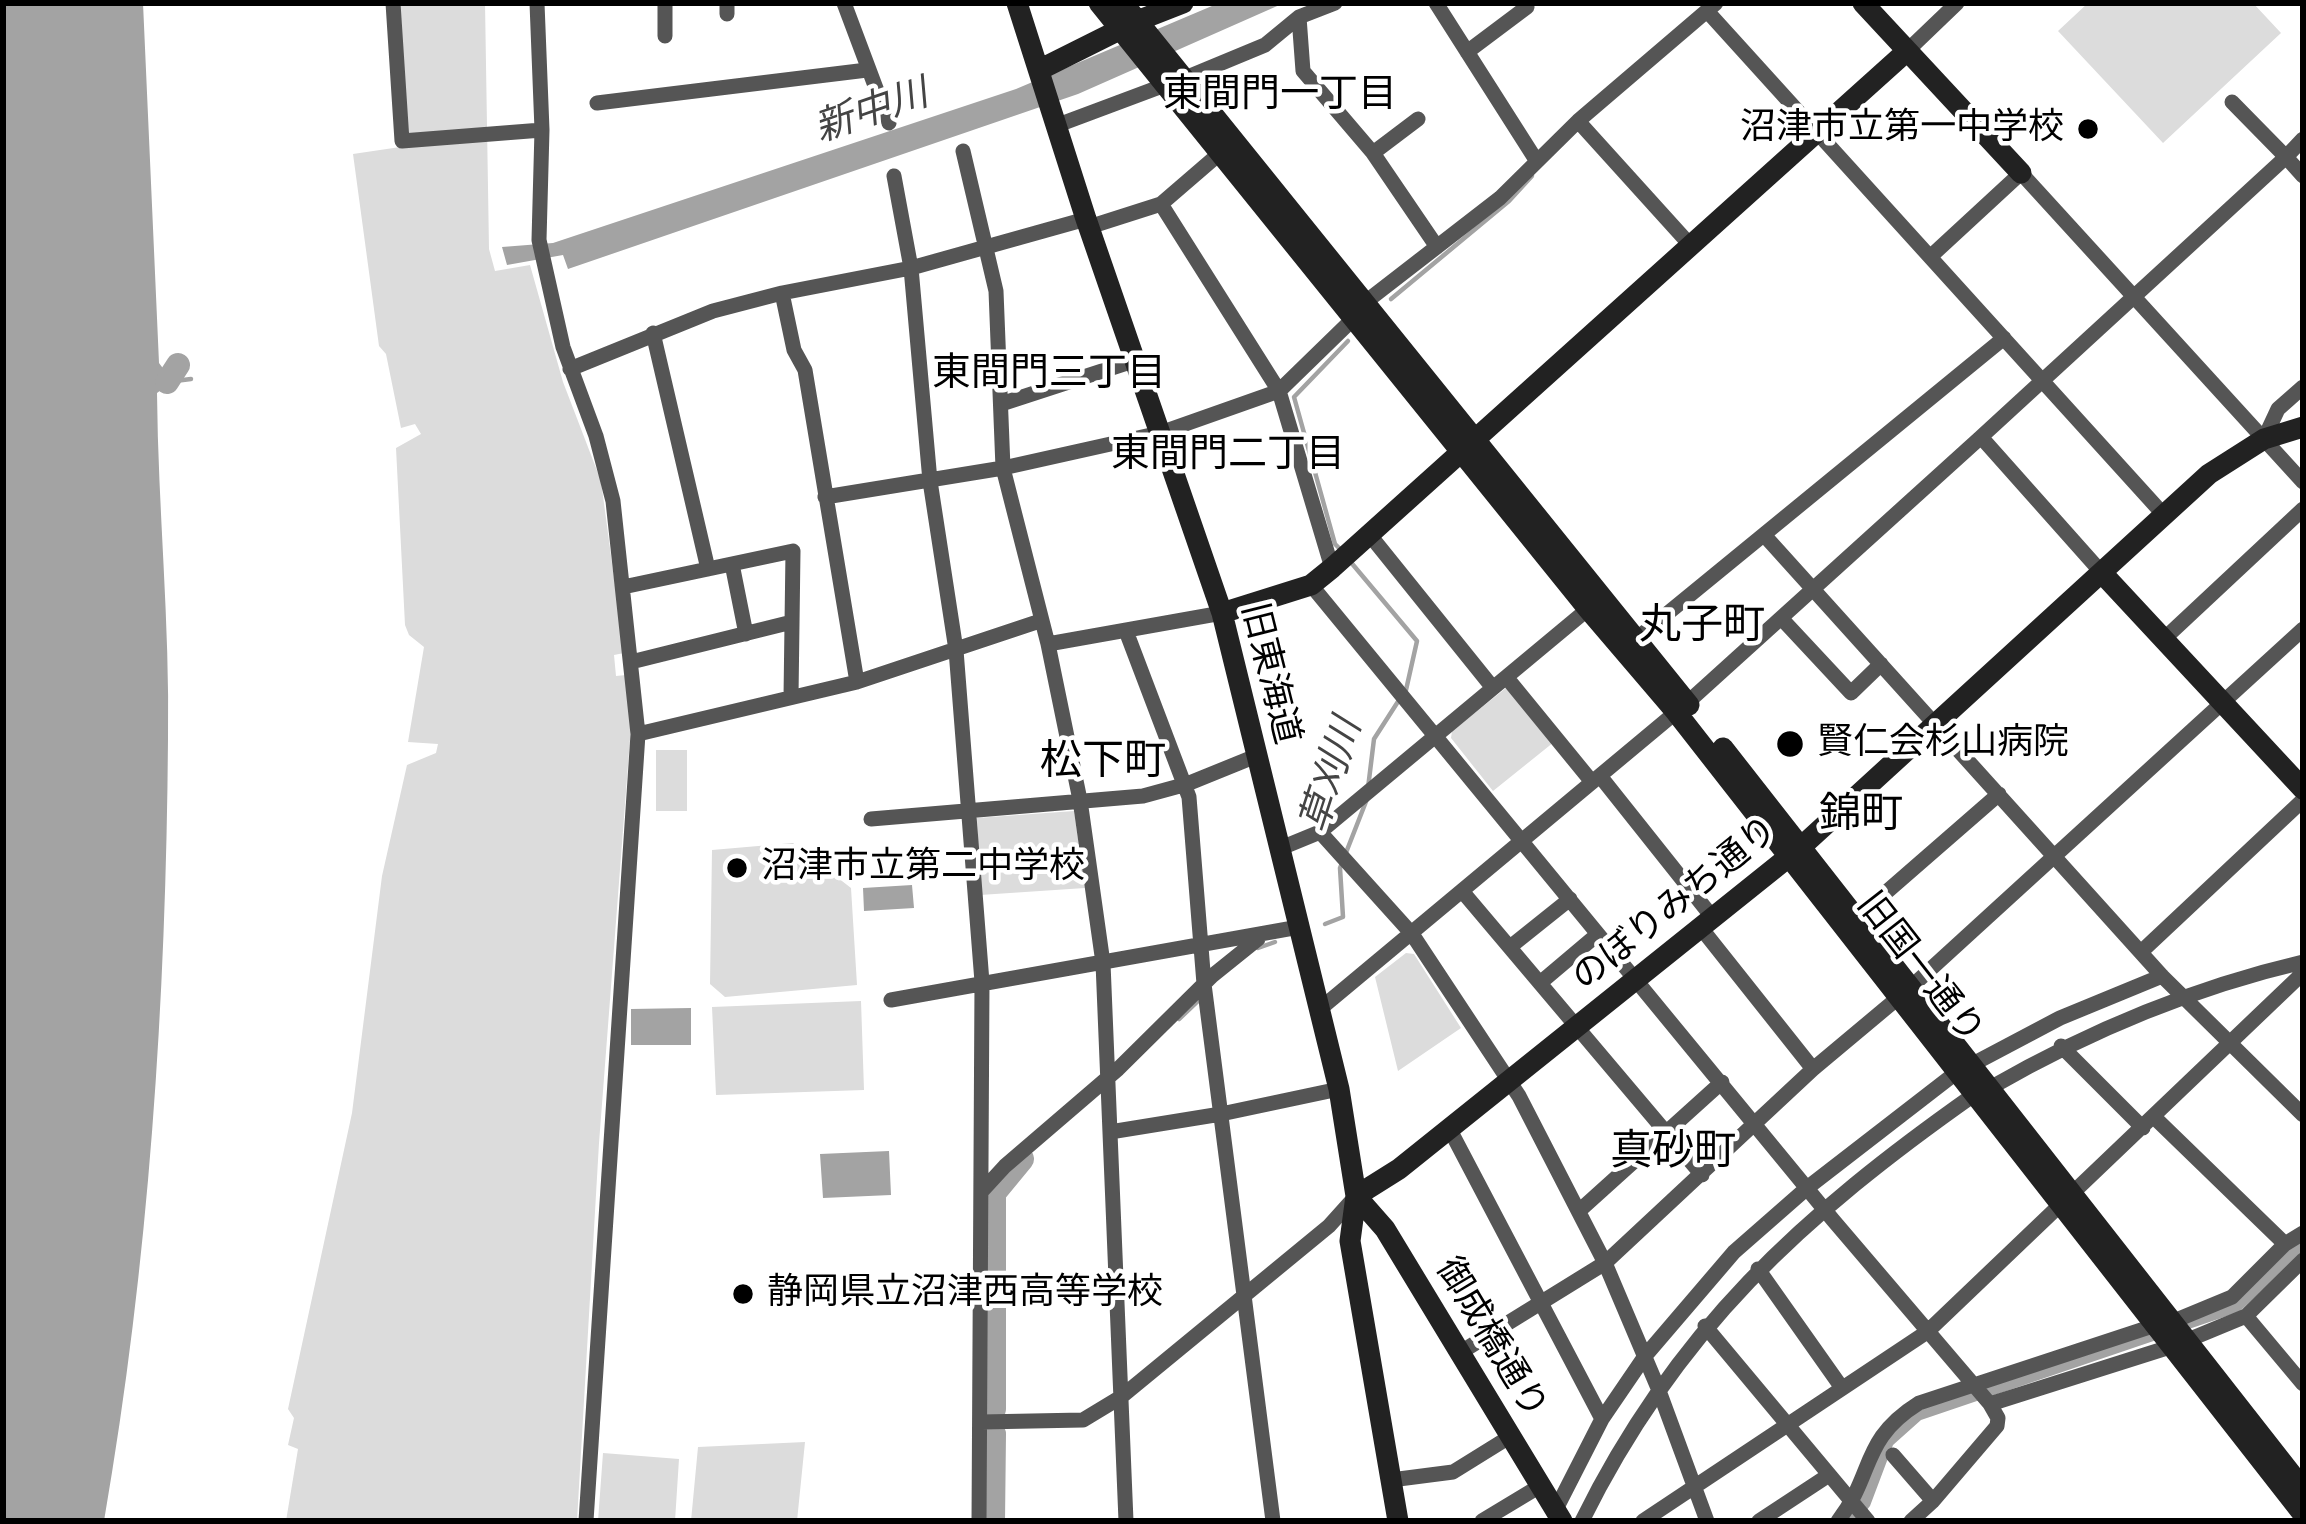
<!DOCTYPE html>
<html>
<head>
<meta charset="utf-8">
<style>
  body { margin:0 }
  #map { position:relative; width:2306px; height:1524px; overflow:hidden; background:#fff; font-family:Roboto,sans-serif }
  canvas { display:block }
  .frame { position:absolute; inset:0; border:6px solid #000; pointer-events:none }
</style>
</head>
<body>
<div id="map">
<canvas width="2306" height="1524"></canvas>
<div class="frame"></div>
</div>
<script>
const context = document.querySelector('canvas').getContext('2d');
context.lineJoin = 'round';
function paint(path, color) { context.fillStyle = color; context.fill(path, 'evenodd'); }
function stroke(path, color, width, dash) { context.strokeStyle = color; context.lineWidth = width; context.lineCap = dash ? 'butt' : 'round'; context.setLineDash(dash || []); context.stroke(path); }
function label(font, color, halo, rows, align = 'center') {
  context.font = font + ' Roboto,"Noto Sans JP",sans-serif'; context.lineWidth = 9; context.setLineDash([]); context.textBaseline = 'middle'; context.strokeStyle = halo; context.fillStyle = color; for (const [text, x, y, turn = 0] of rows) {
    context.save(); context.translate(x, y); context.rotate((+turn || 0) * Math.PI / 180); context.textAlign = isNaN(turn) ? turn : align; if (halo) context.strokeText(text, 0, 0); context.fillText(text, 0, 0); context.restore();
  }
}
paint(new Path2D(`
  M 398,3 L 485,3 L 489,249 L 495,271 L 530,265 L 563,382 L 601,481 L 624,653 L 614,655 L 616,676 L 626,675 L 631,726 L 599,1143 L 577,1521 L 286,1521 L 298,1449 L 288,1445 L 294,1418 L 288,1409 L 352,1113 L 382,876 L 407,765 L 436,753 L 438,744 L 408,742 L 424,647 L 409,635 L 405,625 L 396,448 L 421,434 L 415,424 L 401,428 L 386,354 L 379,346 L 353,154 L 407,146 Z
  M 2088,3 L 2253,3 L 2281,33 L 2163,143 L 2058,31 Z
  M 1506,688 L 1554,742 L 1493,791 L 1451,738 L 1452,731 Z
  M 656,750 L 687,750 L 687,811 L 656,811 Z
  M 1074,811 L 1085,888 L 980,895 L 977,818 Z
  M 793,843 L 851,888 L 857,985 L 725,997 L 710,984 L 712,850 Z
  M 1406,953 L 1414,954 L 1461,1028 L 1398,1071 L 1375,977 Z
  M 861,1001 L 864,1090 L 716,1095 L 712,1007 Z
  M 805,1442 L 797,1521 L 691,1521 L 698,1447 Z
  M 603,1453 L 679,1459 L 675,1521 L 598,1521 Z`), '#dcdcdc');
paint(new Path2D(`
  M 3,3 L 143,3 L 159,363 L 168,375 L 165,387 L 157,393 C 158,508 170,624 168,739 C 166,1001 149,1263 104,1521 L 3,1521 Z
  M 1219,3 L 1284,3 L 1078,94 L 568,269 L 563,255 L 507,265 L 502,247 L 553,243 L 1016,89 Z
  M 912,885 L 914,908 L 864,911 L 863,888 Z
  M 691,1008 L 691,1045 L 631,1045 L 631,1009 Z
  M 889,1151 L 891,1195 L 823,1198 L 820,1154 Z
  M 2303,1239 L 2303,1252 L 2239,1312 L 1921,1420 L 1893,1445 L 1870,1506 L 1858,1521 L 1845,1521 C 1868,1467 1872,1432 1929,1406 L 2196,1317 Z`), '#a3a3a3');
stroke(new Path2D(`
  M 1391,299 L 1509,201 L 1532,176
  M 167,382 L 191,379
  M 1342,551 L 1335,544 L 1294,397 L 1348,341
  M 1349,560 L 1417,641 L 1406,690
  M 1368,788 L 1374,739 L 1399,700
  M 1325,924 L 1343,917 L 1340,868 L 1367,799
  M 1258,948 L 1275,942
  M 1179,1019 L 1201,998`), '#a3a3a3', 4.5);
stroke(new Path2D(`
  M 167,382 L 178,365
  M 994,1409 L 994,1193 L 1022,1159
  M 993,1521 L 994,1434`), '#a3a3a3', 24);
stroke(new Path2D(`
  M 393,3 L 402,141 L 542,130
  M 537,3 L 542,130 L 539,240 L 563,347 L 596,436 L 613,501 L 638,734 L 586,1521
  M 844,3 L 889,123
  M 1436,3 L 1536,160
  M 1707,11 L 2163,514
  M 727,14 L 727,3
  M 1299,17 L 1303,71 L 1373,153 L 1437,247
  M 665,36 L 665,3
  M 1907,51 L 1957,3
  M 1467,52 L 1527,7
  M 1183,79 L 1265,45 L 1299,17 L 1335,3
  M 2232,102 L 2286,157 L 2303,139
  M 597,103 L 867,70
  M 1578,121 L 1692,247
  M 1058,125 L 1165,85
  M 963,151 L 996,291 L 1003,468 L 1048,644 L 1080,800 L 1103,963 L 1126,1521
  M 1373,153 L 1418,119
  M 894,176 L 911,268 L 930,481 L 956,650 L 982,982 L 979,1521
  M 1161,204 L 1279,391 L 1332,568
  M 1089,227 L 1161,204 L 1219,154
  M 1930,257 L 2021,173 L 2303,482
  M 782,293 L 794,350 L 805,370 L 857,682
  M 1363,304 L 1500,198 L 1578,121 L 1716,3
  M 653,333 L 708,569
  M 570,369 L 713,311 L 782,293 L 911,268 L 1086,219
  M 1001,404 L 1136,360
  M 1981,437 L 2286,157 L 2303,176
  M 2264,439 L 2278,409 L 2303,387
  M 825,497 L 1003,468 L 1160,433 L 1279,391 L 1353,319
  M 1369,534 L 1493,688
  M 1765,536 L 2162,976 L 2303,1115
  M 732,564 L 746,634
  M 1311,585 L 1833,1220 L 1990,1404 L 1998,1418 L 1997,1426 L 1933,1501 L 1911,1521
  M 623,587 L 793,551 L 791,697
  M 1781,618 L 1851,693 L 1881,664
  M 1126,631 L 1189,797 L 1204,984 L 1273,1521
  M 2165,638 L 2303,509
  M 1635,640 L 2004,338
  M 1048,644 L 1222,613
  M 631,662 L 792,622
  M 1507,678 L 1592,782
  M 638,734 L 857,682 L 1040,621
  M 1600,776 L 1713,918
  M 871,819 L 1143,796 L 1187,784 L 1256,756
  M 1320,832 L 1412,934 L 1519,1096 L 1605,1263 L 1658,1388 L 1707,1521
  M 1281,848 L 1320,832 L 1588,609
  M 1462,891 L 1702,1175
  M 1852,922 L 1999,794
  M 1701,928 L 1813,1069
  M 1510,947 L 1570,899
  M 2141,952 L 2303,800
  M 1540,983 L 1598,934
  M 891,1000 L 1299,927
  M 1320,1009 L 1687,703 L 1981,437 L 2102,573
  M 2061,1046 L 2143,1128
  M 1973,1064 L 2060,1018 L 2162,976
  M 1990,1088 C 2089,1031 2192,988 2303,962
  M 2154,1117 L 2285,1244
  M 1449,1128 L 1602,1419
  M 1110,1132 L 1221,1114 L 1339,1089
  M 982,1191 L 1005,1166 L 1118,1069 L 1212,976 L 1258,939
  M 1579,1211 L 1722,1082
  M 1758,1269 L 1842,1388
  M 2246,1316 L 2303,1384
  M 2174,1321 L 2232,1297 L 2285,1244 L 2303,1233
  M 1705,1326 L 1868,1521
  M 2188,1340 L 2246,1316 L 2303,1260
  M 1461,1352 L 1605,1263 L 1813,1069 L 1911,987 L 2303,629
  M 1990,1404 L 2173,1346
  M 981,1422 L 1083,1420 L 1121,1397 L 1329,1226 L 1356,1196
  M 1893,1455 L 1933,1501
  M 1391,1480 L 1453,1472 L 1511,1436
  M 1554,1513 L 1602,1419 L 1645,1356 L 1734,1252 L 1807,1188 L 1957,1072
  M 1482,1521 L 1540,1486
  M 1582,1521 C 1676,1330 1803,1215 1975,1094
  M 1643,1521 L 1927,1332 L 2303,973
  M 1759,1521 L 1829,1475
  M 1838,1521 C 1875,1473 1860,1440 1919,1403 L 2156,1325`), '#555', 15);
stroke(new Path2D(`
  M 1017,3 L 1086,219 L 1222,613 L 1339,1089 L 1356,1196 L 1350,1241 L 1398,1521
  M 1099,3 L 1588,609 L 1676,712 L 2303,1514
  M 1123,3 L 1689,705
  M 1863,3 L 2021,173
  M 1041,69 L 1137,21 L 1183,3
  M 2102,573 L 2303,789
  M 1222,613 L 1311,585 L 1332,568 L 1907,51
  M 1723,748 L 2303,1489
  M 1562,1521 L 1385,1229 L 1356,1196 L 1399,1169 L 1801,847 L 2209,474 L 2264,439 L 2303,427`), '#222', 21);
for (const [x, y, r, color] of [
  [2088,129,12,"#000"],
  [1790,744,15,"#000"],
  [737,868,12,"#000"],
  [743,1294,12,"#000"]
]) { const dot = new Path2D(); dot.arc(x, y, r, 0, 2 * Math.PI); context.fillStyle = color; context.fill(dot); stroke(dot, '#fff', 4.5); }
label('36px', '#000', '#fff', [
  ["沼津市立第一中学校",2064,129,"right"],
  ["賢仁会杉山病院",1817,744],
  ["沼津市立第二中学校",761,868],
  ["静岡県立沼津西高等学校",767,1294]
], 'left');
label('36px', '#000', '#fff', [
  ["旧東海道",1269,674,76],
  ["のぼりみち通り",1676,905,-39],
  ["旧国一通り",1919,969,52],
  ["御成橋通り",1490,1339,59]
]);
label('39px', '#000', '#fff', [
  ["東間門一丁目",1280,96],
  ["東間門三丁目",1049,375],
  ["東間門二丁目",1228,456]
]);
label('italic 39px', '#444', '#fff', [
  ["新中川",872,113,-19],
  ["草刈川",1333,776,-72]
]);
label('42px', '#000', '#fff', [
  ["丸子町",1702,627],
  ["松下町",1103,763],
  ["錦町",1861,816],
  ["真砂町",1673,1153]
]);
</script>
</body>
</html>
